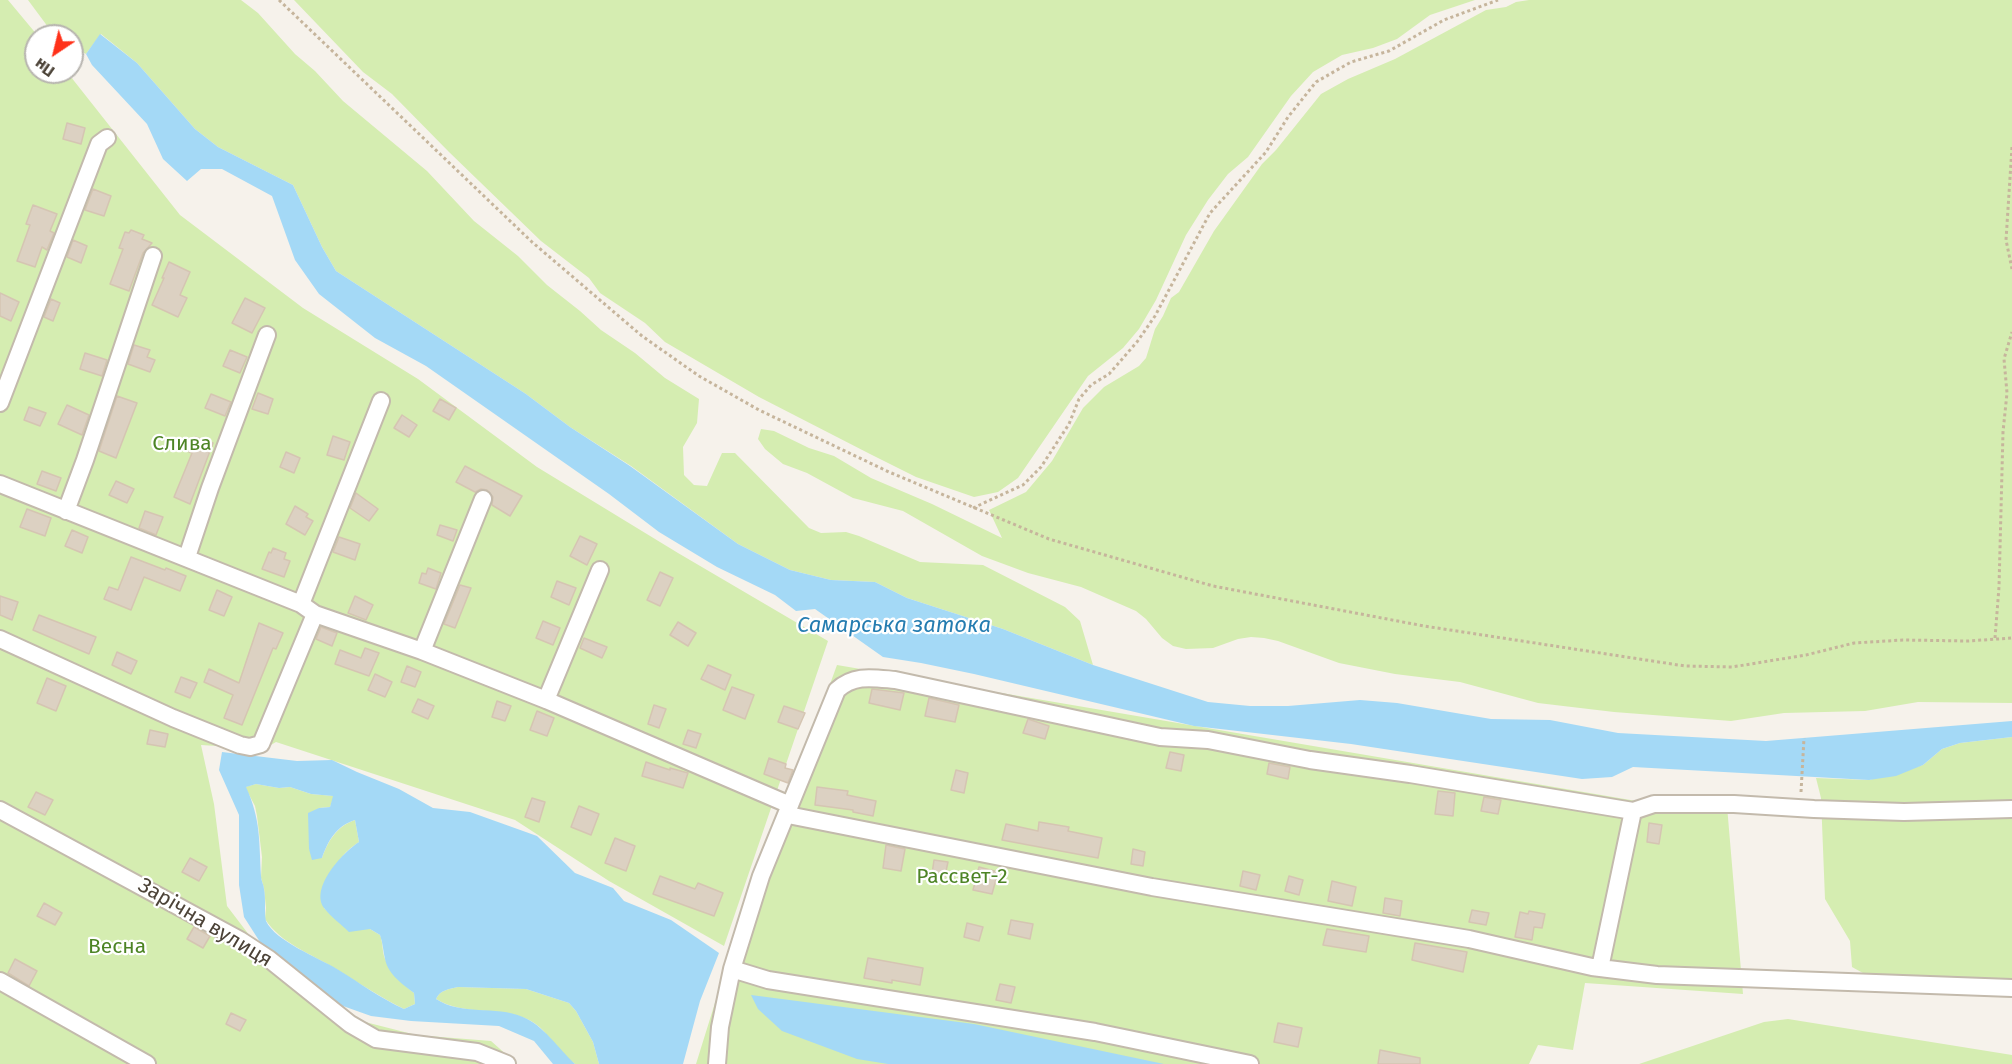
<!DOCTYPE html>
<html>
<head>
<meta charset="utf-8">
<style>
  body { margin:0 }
  #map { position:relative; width:2012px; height:1064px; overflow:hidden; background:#f6f2eb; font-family:"Fira Sans",sans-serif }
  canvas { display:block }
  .north { position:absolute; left:24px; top:24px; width:60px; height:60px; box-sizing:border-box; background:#fff; border:2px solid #b7b4af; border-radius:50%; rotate:215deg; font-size:16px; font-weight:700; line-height:24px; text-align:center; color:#4c4338 }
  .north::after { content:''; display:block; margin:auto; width:21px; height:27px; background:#ff3119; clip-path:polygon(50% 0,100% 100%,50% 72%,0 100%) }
</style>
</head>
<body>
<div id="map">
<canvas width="2012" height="1064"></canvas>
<div class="north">Пн</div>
</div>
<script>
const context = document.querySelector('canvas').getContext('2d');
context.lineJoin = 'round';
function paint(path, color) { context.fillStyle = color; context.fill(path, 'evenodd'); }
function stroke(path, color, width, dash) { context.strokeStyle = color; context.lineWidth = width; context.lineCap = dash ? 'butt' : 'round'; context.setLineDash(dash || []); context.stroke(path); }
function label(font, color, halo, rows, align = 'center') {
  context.font = font + ' "Fira Sans",sans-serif'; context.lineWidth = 4.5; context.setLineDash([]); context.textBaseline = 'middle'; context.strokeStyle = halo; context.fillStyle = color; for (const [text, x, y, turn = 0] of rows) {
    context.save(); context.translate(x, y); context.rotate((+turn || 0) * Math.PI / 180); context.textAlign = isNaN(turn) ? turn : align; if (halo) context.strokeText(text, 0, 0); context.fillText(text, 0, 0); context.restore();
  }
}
paint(new Path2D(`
  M 0,0 L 8,0 L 38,36 L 36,36 L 36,72 L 67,72 L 180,215 L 303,308 L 418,379 L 537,467 L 678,553 L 828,641 L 724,946 L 609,881 L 515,820 L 276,742 L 264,749 L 201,745 L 214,804 L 227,906 L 275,969 L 330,1013 L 416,1035 L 491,1041 L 517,1064 L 0,1064 Z
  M 28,0 L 241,0 L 258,13 L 295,54 L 315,71 L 343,101 L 427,171 L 474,221 L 518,256 L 547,285 L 580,311 L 601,330 L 635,353 L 665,378 L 699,399 L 697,423 L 683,447 L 684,475 L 694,485 L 707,486 L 722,453 L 735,453 L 809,528 L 821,533 L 846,532 L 859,536 L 920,562 L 983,565 L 1065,607 L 1080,621 L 1093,665 L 1003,629 L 907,598 L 875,582 L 831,580 L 790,570 L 738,544 L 631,466 L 570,427 L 526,394 L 336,271 L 322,247 L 293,185 L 218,147 L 195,129 L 137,63 L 101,34 L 86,54 L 72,45 L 72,36 L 58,36 L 51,31 Z
  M 294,0 L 1475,0 L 1430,15 L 1397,39 L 1373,48 L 1342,55 L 1313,72 L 1291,96 L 1248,157 L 1228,174 L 1208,200 L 1186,235 L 1156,300 L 1139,329 L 1123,348 L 1088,376 L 1018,478 L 998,492 L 974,497 L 916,477 L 870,454 L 759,397 L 665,342 L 645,323 L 600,293 L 589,278 L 541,241 L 449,152 L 392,94 L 363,72 Z
  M 1529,0 L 2012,0 L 2012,703 L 1918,702 L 1865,711 L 1784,713 L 1731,721 L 1614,712 L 1538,703 L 1460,682 L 1395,674 L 1339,663 L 1278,641 L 1264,638 L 1251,637 L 1238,639 L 1213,648 L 1186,649 L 1173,646 L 1162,638 L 1146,619 L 1136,611 L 1081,587 L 1028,573 L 982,556 L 903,511 L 853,498 L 807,473 L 783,464 L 765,449 L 758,439 L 761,429 L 774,431 L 809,448 L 834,456 L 871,478 L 932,504 L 1002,538 L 989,510 L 1026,492 L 1052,461 L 1083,408 L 1104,387 L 1139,366 L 1146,358 L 1155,329 L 1163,316 L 1171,298 L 1179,292 L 1214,231 L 1262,164 L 1276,150 L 1321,94 L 1348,79 L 1395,59 L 1486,10 L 1506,7 L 1516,2 Z
  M 837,665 L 1654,804 L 1727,806 L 1743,994 L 1585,983 L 1573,1050 L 1538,1045 L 1529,1064 L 696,1064 L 723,977 Z
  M 2012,737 L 2012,995 L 1872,978 L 1852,967 L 1850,941 L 1825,899 L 1821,798 L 1816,778 L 1869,780 L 1923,765 L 1942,749 L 1960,743 Z
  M 256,784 L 279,788 L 290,787 L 311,794 L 334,796 L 330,807 L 319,808 L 309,837 L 309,849 L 322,858 C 328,841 337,826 355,820 L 359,842 C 331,860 332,879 324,908 L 341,924 L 370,929 L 380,935 C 383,942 382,952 385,959 C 390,971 404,985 414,993 L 415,1004 L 404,1009 C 380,997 359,983 336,969 C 312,954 281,944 265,919 L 266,908 L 264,888 L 261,878 L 262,857 L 257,816 L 255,806 L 245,787 Z
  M 458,987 L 526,989 L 569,1003 L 576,1011 L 593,1042 L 599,1064 L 575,1064 C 570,1060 565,1056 561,1051 C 551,1041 544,1028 531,1021 C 502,1005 465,1017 436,999 C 440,990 449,989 458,987 Z
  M 1788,1019 L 2012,1055 L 2012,1064 L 1639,1064 L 1764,1022 Z`), '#d5edb1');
paint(new Path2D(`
  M 100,34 L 137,63 L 195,129 L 218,147 L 293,185 L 322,247 L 336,271 L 526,394 L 570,427 L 630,466 L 738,544 L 790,570 L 831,580 L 875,582 L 907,598 L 1003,629 L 1093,665 L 1208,702 L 1250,706 L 1288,706 L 1360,700 L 1397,703 L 1491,719 L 1550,720 L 1618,733 L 1766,741 L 2012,721 L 2012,737 L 1960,743 L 1942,749 L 1923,765 L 1896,776 L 1869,780 L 1633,767 L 1612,777 L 1582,779 L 1351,744 L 1194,726 L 974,674 L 921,663 L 883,657 L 815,609 L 796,611 L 775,595 L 717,567 L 659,532 L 609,494 L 426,366 L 375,338 L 319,294 L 295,260 L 272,196 L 222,169 L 201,169 L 187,181 L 163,159 L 147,124 L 92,65 L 86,54 Z
  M 222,752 L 297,761 L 332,760 L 357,772 L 399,789 L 433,808 L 470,812 L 537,836 L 575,873 L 613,888 L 624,901 L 671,920 L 719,953 L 700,1001 L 683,1064 L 599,1064 L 593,1042 L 576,1011 L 569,1003 L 526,989 L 458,987 C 449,989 440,990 436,999 C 462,1016 495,1005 523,1017 C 543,1025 559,1049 575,1064 L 553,1064 L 534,1041 L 499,1026 L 411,1021 L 371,1016 L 329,1001 L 260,942 L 244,917 L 239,885 L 239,815 L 219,770 ZM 256,784 L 279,788 L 290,787 L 311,794 L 333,796 L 330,807 L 319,808 L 308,813 L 309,849 L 312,860 L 322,858 C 328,841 336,826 355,820 L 359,842 C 342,853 310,888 324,908 C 331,917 341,924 349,932 L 370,929 L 380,935 C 383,943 383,951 385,959 C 388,974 402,984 414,993 L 415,1004 L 404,1009 C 380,998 360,983 337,969 C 319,958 275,941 266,921 C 264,915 266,898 264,889 C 264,885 261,881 261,876 C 259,841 261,820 246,787 Z
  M 751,995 L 974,1024 L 1164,1064 L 888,1064 L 857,1059 L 782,1031 L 758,1009 Z`), '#a4d9f6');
const building = new Path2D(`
  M 67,123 L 85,128 L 81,144 L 63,139 Z
  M 93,189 L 111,196 L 104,216 L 85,210 Z
  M 33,205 L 57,214 L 50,231 L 54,233 L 47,250 L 42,247 L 35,267 L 17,261 L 30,225 L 26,224 Z
  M 131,230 L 144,235 L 142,239 L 152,243 L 143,253 L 129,291 L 110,284 L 123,249 L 119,248 L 125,232 L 129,233 Z
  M 73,240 L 87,246 L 81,263 L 67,257 Z
  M 169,262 L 190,272 L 180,295 L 187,298 L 178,317 L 152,305 L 164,278 L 162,278 Z
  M 0,293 L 19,302 L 11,321 L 0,316 Z
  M 245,298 L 265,308 L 252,333 L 232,323 Z
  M 51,299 L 60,303 L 53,321 L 44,317 Z
  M 134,345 L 150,350 L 147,357 L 155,360 L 150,372 L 128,364 Z
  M 230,350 L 247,357 L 240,373 L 223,366 Z
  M 85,353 L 107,360 L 102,376 L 80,369 Z
  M 258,393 L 273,399 L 268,414 L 252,409 Z
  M 211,394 L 231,402 L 225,416 L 205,408 Z
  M 117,396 L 137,403 L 116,458 L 99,451 Z
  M 440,399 L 456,408 L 449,420 L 433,411 Z
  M 67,405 L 89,415 L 82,435 L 58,424 Z
  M 29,407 L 46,413 L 40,426 L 24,420 Z
  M 402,415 L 417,425 L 409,437 L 394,428 Z
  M 333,436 L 350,442 L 344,460 L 327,455 Z
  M 195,437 L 213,443 L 190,504 L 174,497 L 192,453 L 189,452 Z
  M 286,452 L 300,458 L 294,473 L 280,467 Z
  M 465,466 L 522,496 L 510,516 L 492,505 L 493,497 L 487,490 L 481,489 L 475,492 L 456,482 Z
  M 42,471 L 61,478 L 56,491 L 37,484 Z
  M 116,481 L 134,489 L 127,503 L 109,495 Z
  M 356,493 L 378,509 L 369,521 L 350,508 Z
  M 295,506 L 308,514 L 306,517 L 313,521 L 305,535 L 286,524 Z
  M 27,509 L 51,518 L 45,536 L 20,527 Z
  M 145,511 L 163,517 L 156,535 L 139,528 Z
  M 440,525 L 457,530 L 453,541 L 437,535 Z
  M 72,530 L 88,537 L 82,553 L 65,546 Z
  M 580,536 L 597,544 L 587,565 L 570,556 Z
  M 339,537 L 360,544 L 355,560 L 333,552 Z
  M 273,548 L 286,553 L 284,559 L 290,561 L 284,577 L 262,569 L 269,552 L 271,553 Z
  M 131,557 L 165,570 L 166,568 L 186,576 L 180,591 L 144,577 L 131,610 L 104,599 L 109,587 L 118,590 Z
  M 428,568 L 441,573 L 436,589 L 419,583 L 422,573 L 426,574 Z
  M 660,572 L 673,578 L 660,606 L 647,600 Z
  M 557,581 L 576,588 L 569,605 L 551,597 Z
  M 460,585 L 471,588 L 455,628 L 444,624 Z
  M 217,590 L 232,597 L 224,616 L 209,610 Z
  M 0,596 L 18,602 L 12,620 L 0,615 Z
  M 355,596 L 373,605 L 366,620 L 348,613 Z
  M 39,615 L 96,637 L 89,654 L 33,630 Z
  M 543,621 L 560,628 L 553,645 L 536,638 Z
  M 678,622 L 696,633 L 688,646 L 670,635 Z
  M 259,623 L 283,633 L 276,649 L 273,648 L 242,725 L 224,718 L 233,695 L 204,682 L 209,669 L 239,683 Z
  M 321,627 L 337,633 L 332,646 L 316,639 Z
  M 584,638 L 607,647 L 602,658 L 580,648 Z
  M 365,648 L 379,653 L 369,676 L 335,664 L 340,650 L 361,658 Z
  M 117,652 L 137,661 L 131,674 L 112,665 Z
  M 708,665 L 731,675 L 725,690 L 701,679 Z
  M 407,666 L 421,672 L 415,687 L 401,682 Z
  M 375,674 L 392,682 L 385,697 L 368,690 Z
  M 181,677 L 197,683 L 190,698 L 175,692 Z
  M 47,678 L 66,686 L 56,711 L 37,703 Z
  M 732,687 L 754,695 L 745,719 L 723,710 Z
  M 872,689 L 904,693 L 900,710 L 869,703 Z
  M 929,698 L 959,705 L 955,722 L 925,716 Z
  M 418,699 L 434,706 L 428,719 L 412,712 Z
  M 497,701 L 511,706 L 505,721 L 492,717 Z
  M 654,705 L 666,709 L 659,728 L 648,724 Z
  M 784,706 L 805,713 L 798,729 L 778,722 Z
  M 537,711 L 554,718 L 547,736 L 530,730 Z
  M 1028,719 L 1049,726 L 1045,739 L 1023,733 Z
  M 150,730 L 168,734 L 165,747 L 147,744 Z
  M 688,730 L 701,734 L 696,748 L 683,744 Z
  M 1170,752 L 1184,755 L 1181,771 L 1166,768 Z
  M 769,758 L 786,764 L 785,768 L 793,770 L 788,783 L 764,774 Z
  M 646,762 L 670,770 L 670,768 L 688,773 L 683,788 L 642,776 Z
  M 1269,763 L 1290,767 L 1288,779 L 1267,774 Z
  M 956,770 L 968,773 L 964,793 L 951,790 Z
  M 817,787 L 848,791 L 847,795 L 876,801 L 873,816 L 853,812 L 853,810 L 815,805 Z
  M 1438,791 L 1455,793 L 1453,816 L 1435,814 Z
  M 36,792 L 53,800 L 45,815 L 28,807 Z
  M 1484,797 L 1501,800 L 1498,814 L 1481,811 Z
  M 532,798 L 545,802 L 539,822 L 525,817 Z
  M 579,806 L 599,814 L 591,835 L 571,827 Z
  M 1039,822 L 1069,827 L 1068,831 L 1102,838 L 1098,858 L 1002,840 L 1006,824 L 1038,831 Z
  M 1649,823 L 1662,825 L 1659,844 L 1647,842 Z
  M 615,838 L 635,846 L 626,871 L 605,863 Z
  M 886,845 L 905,849 L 901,871 L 883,868 Z
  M 1133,849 L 1145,852 L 1143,866 L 1131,864 Z
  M 190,858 L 207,867 L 199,881 L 182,872 Z
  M 934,860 L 948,862 L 945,876 L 932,874 Z
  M 979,867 L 998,872 L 992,894 L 973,890 Z
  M 1243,871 L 1260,875 L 1256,890 L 1240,886 Z
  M 660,876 L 695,889 L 698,883 L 723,893 L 714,916 L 653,894 Z
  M 1289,876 L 1303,880 L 1299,895 L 1285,891 Z
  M 1332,881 L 1356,887 L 1352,906 L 1328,901 Z
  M 1385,898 L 1402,901 L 1400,916 L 1383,913 Z
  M 44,903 L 62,913 L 55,925 L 37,916 Z
  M 1472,910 L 1489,913 L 1486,925 L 1469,922 Z
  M 1529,911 L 1545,914 L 1542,928 L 1534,927 L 1532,940 L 1515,937 L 1520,912 L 1528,914 Z
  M 1011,920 L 1033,924 L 1030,939 L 1008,934 Z
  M 967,923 L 983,927 L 979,941 L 964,937 Z
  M 194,927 L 210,936 L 203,948 L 187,939 Z
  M 1327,929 L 1369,936 L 1366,952 L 1323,945 Z
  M 1415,943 L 1467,952 L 1463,972 L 1412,960 Z
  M 868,958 L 923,968 L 920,985 L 892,980 L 892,983 L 864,978 Z
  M 15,959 L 37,971 L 29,986 L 8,973 Z
  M 1000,984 L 1015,987 L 1011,1003 L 996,1000 Z
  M 231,1013 L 246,1020 L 240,1031 L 226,1024 Z
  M 1278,1023 L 1302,1028 L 1298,1047 L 1274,1042 Z
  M 1380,1050 L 1420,1058 L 1420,1064 L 1378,1064 Z`);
paint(building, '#dcd1c2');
stroke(building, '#d5c5b2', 1.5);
const minor = new Path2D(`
  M 0,403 L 99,144 L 107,138
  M 0,484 L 301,604 L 315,614 L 422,651 L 546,700 L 790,805
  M 66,511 L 85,460 L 153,256
  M 187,557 L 210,488 L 267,335
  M 301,604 L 381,401
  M 0,639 L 173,718 L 240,745 L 250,747 L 261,744 L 315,614
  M 422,651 L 483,499
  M 546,700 L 600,570
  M 0,810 L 240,940 L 269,959 L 350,1024 L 376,1039 L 477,1052 L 507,1064
  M 788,815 L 1152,887 L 1469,939 L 1592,967 L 1657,975 L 2012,988
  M 1600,968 L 1633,811 L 1654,804 L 1734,804 L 1814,809 L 1904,812 L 2012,809
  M 732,969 L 768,980 L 1095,1032 L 1250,1064
  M 0,981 L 147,1064
  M 717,1064 L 720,1027 L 732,969 L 761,876 L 837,690 C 854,674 873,678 895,680 L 1160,737 L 1208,740 L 1310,760 L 1410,774 L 1633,811`);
stroke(minor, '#c3baac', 20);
stroke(new Path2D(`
  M 279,0 L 532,242 L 642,336 L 699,376 L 759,410 L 889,472 L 1049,539 L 1213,586 L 1424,626 L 1685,666 L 1732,667 L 1806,655 L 1854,643 L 1903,640 L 1968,641 L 2012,638
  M 2012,147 L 2006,240 L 2012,269
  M 973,508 L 1023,485 L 1041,467 L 1069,424 L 1079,399 L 1091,385 L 1109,374 L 1137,342 L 1155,316 L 1210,213 L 1266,152 L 1288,117 L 1316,82 L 1351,62 L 1389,51 L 1444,20 L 1498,0
  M 1995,638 L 1999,587 L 2003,432 L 2007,393 L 2004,359 L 2012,332
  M 1801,792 L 1804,738`), '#c6b59c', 3, [3, 3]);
stroke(minor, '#fff', 16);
label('21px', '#4d8425', '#fff', [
  ["Слива",182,444],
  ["Рассвет-2",962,877],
  ["Весна",117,947]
]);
label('21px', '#4c4338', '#fff', [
  ["Зарічна вулиця",205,923,31]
]);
label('italic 22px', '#247cb0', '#fff', [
  ["Самарська затока",894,626]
]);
</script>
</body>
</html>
